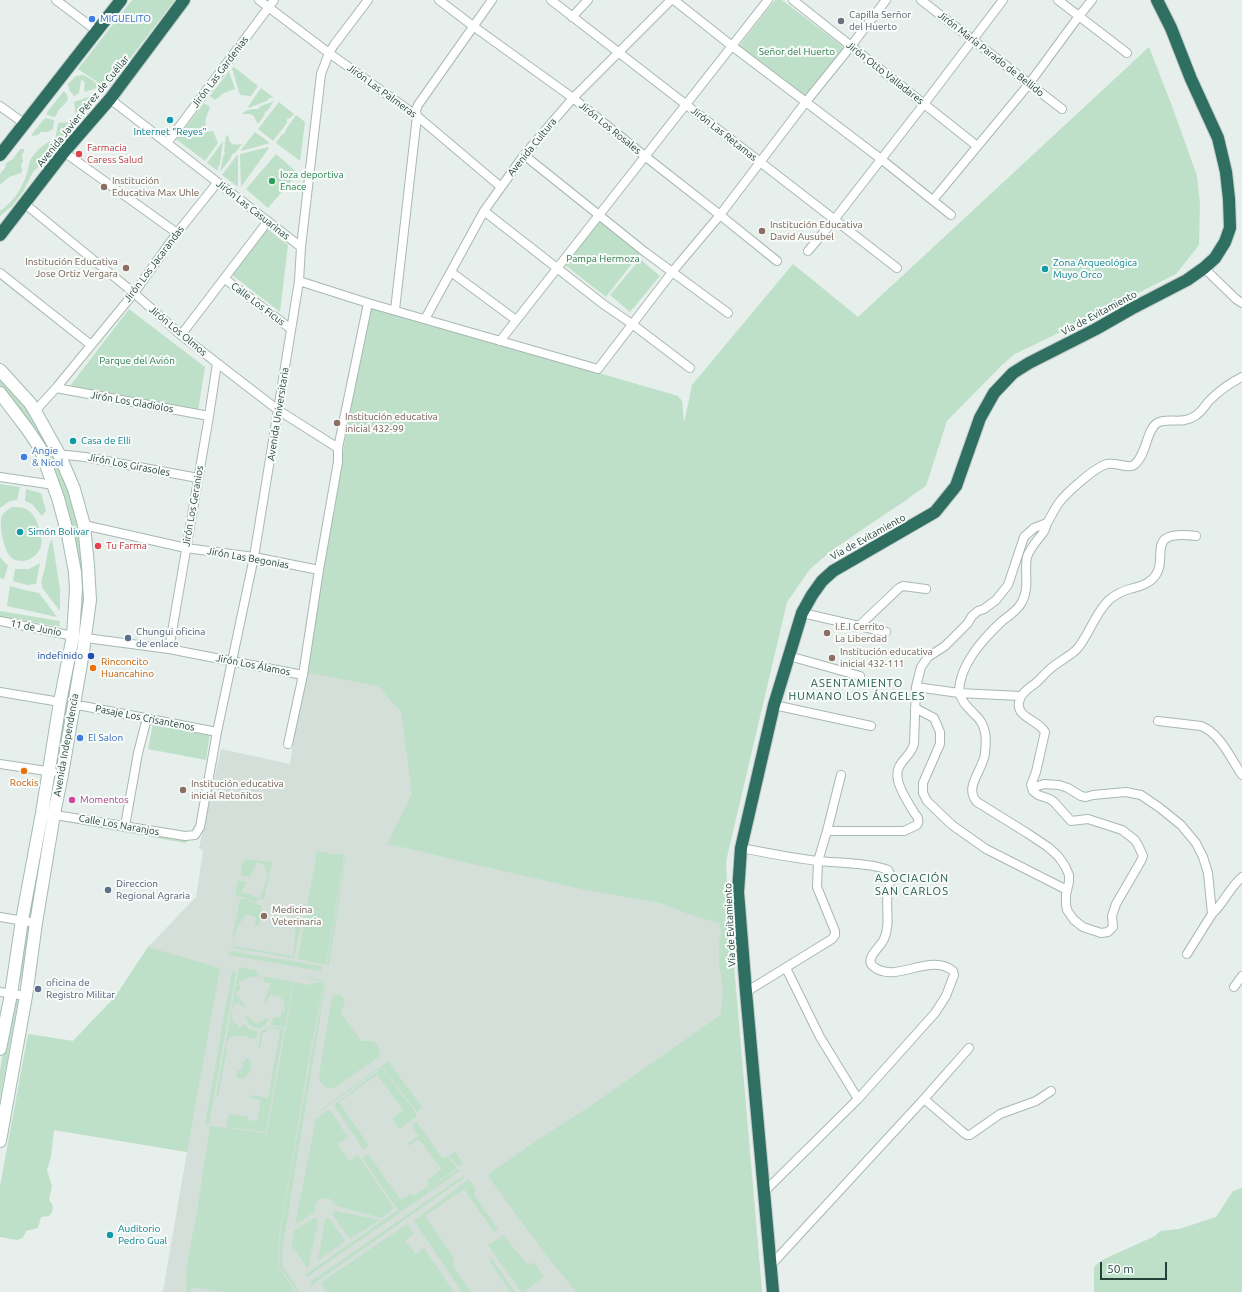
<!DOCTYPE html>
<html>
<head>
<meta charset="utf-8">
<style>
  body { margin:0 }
  #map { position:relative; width:1242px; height:1292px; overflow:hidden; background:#e6efeb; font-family:Ubuntu,sans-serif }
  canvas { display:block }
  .scale { position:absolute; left:1100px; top:1262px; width:67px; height:18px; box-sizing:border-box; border:2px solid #24423a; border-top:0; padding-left:5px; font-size:12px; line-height:14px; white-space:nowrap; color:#24423a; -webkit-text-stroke:3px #f7fbf9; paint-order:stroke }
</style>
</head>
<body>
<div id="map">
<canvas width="1242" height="1292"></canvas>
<div class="scale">50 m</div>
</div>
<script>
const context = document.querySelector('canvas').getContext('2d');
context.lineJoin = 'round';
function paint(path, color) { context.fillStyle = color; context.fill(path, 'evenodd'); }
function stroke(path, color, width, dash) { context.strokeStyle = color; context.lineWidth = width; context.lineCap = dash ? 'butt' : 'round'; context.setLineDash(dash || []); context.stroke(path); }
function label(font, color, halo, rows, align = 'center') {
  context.font = font + ' Ubuntu,sans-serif'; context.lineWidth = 4; context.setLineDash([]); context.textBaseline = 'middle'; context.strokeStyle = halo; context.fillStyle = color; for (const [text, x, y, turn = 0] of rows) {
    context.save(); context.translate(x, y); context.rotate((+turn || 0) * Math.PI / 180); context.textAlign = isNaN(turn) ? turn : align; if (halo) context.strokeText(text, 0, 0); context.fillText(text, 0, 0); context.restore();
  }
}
paint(new Path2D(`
  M 438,327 L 678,396 L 682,401 L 684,425 L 910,498 L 859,531 L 831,551 L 810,569 L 787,602 L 726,861 L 727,889 L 735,974 L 762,1292 L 160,1292 L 163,1291 L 187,1152 L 54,1130 L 28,1034 L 73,1041 L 115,997 L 148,947 L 196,897 L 203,851 L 199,848 L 221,749 L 290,764 L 304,672 Z`), '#d4dfda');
paint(new Path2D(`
  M 132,0 L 175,0 L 108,87 L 105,87 L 78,69 Z
  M 775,0 L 782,0 L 845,48 L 805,99 L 738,47 Z
  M 1149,47 L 1172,106 L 1197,176 L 1200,204 L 1199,245 L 1176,274 L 1126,299 L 1118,304 L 1015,354 L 1003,364 L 947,421 L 926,486 L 831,551 L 810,569 L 787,602 L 726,861 L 727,889 L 762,1292 L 576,1292 L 543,1251 L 488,1176 L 490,1173 L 539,1139 L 589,1107 L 719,1016 L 721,1014 L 723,990 L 719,962 L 719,944 L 721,931 L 719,923 L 694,916 L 660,903 L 586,890 L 459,861 L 415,850 L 387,844 L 412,794 L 401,712 L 378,686 L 304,672 L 368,311 L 375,307 L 438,327 L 678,396 L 682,401 L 684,423 L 692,385 L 793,264 L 858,317 Z
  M 234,67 L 258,86 L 251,96 L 240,95 L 232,68 Z
  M 229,71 L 235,89 L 224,93 L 215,100 L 210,96 Z
  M 83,75 C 88,77 96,82 99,87 L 85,92 C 83,88 86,84 84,81 L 81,80 L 79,93 L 74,96 L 69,90 L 68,84 L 76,76 Z
  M 261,88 L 274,98 L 269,98 L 267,101 L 248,108 L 248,107 Z
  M 64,91 L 67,95 L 68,100 L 58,111 L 56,116 L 54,117 L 47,115 L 47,112 Z
  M 94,95 L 97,97 C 96,101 94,102 90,104 L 90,108 C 88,110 84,112 83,115 C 79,121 81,124 72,126 L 71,133 L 65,137 C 64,142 61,147 54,146 L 58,123 C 61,122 64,123 68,122 C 78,121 75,109 74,102 Z
  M 274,101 L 268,110 L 265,112 L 264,116 L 258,124 C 252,114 255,114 242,114 C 246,109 253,109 258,109 L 261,106 Z
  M 279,102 L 294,114 L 290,118 L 287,119 L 287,123 L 273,141 L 258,129 Z
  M 204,103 L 210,107 L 206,118 L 205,129 L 182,133 L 182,132 Z
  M 296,115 L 305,122 L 300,161 L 276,143 L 282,134 L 285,133 L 286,129 Z
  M 45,118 L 54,120 L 53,129 L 47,132 L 41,132 L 38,135 L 32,136 L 32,134 Z
  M 213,131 L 218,143 L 205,161 L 176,139 L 179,136 Z
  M 255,132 L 270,143 L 241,151 L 241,150 Z
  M 228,135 C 230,146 233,145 242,144 L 235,153 L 232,154 L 231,158 L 220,172 L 223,157 L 225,154 L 224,150 L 226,136 Z
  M 50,141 L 51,148 L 48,157 L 33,172 L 23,192 L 12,206 L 0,216 L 0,211 C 13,202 21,190 26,176 C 28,171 28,166 30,161 C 33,153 43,145 50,141 Z
  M 223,141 L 220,164 L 218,167 L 218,171 L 207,163 Z
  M 269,147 L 269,148 L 241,187 L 240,154 Z
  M 20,149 L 24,149 L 24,151 L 22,156 L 23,162 L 21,164 L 22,171 L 21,173 L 9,177 L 0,185 L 0,174 L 5,168 L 6,163 L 13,159 Z
  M 276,154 L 298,173 L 268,208 L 246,189 Z
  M 237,155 L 238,155 L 238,187 L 222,175 Z
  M 601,220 L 641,252 L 606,297 L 565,265 Z
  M 266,228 L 288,245 L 280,312 L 231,274 Z
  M 640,259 L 660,276 L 630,312 L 610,295 Z
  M 129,309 L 205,367 L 198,411 L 70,386 Z
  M 0,376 L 31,413 L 39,427 L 68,488 L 79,533 L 88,607 L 80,633 L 80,598 L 38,438 L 26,417 L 0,385 Z
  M 0,484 L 20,487 L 17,500 L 10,501 L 0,508 Z
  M 26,489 L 41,493 L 46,511 L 42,516 L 32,504 L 25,501 Z
  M 13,507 C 33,506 37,519 41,536 C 44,549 35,560 22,561 C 19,561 15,560 13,559 C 4,553 0,529 1,519 C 2,513 8,509 13,507 Z
  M 52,539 L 60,589 L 60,611 L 43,589 L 41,582 L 45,567 L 49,545 Z
  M 0,557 L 8,566 L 4,579 L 0,578 Z
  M 40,563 L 36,584 L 27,585 L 13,581 L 15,569 L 29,569 Z
  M 10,586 L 24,590 L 39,593 L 57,617 L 7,606 Z
  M 0,611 L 60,621 L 59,627 L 0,616 Z
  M 64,714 L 67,714 L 57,769 L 55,768 Z
  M 153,723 L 210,733 L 206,760 L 148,749 Z
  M 47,818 L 48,818 L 31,915 L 29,914 Z
  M 66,821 L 187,839 L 188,841 L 185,843 L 67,822 Z
  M 317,851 L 331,854 L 344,854 L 328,954 L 326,964 L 325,965 L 298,959 L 298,958 Z
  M 345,855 L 346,855 L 329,966 L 327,965 Z
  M 246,859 L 272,862 L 264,900 L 260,898 L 269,873 L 266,872 L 267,870 L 264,869 L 265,865 L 257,862 L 251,875 L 250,875 L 249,877 L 241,875 L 242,863 Z
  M 238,880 L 246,882 L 242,892 L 259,898 L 257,902 L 235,895 Z
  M 240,899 L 246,899 L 262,906 L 259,926 L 255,925 L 256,917 L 246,914 L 236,929 L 233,946 L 293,956 C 295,945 294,935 296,925 L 287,923 L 287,919 L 302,919 L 294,958 L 233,948 L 233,934 Z
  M 26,927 L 29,927 L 30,930 L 22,979 L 18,981 Z
  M 148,947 L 220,968 L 187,1152 L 54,1130 L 51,1157 L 47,1170 L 52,1186 L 49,1200 L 53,1206 L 52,1212 L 49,1216 L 41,1217 L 38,1228 L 26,1231 L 23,1238 L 17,1240 L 0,1237 L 0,1186 L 28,1034 L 73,1041 L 115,997 Z
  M 229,951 L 322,966 L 321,971 L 228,955 Z
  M 239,967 L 256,970 L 258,975 L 293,982 L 285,1027 L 270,1025 L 274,1017 L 281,1017 L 281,1012 L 285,1011 L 284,1002 L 277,994 L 274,997 L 271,994 L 266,1002 L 264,1001 L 271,983 L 264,982 L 264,977 C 254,975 246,977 238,983 L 241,988 L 235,994 L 245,1005 L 244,1006 L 237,1003 L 236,1006 L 234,1005 C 231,1012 231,1018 234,1024 L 237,1024 L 239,1028 L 244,1024 L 249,1029 L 258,1031 L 256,1039 C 247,1038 232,1030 227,1042 C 225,1046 226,1050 228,1054 L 226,1054 L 218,1096 L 216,1096 Z
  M 232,971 L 236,972 L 209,1125 L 205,1124 Z
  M 308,977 L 326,981 L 282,1252 L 283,1267 L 300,1292 L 297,1292 L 279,1266 L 280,1234 L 312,1051 L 325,982 L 307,978 Z
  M 294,982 L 308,985 L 316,982 L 324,983 L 310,1052 L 286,1196 L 279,1235 L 278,1266 L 295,1292 L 224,1292 L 191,1287 L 190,1292 L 187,1292 L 186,1275 L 188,1258 L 197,1212 L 210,1126 L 267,1133 Z
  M 338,994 L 342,996 L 345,1001 L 341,1013 L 361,1041 L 374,1041 C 378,1047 383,1051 377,1058 L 336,1087 C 326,1090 320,1085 319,1076 L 331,1002 C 332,998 333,995 338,994 Z
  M 17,998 L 18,1001 L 0,1099 L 0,1070 L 13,999 Z
  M 246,1015 L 256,1023 L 261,1022 L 265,1018 L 269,1019 C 263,1033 247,1030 246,1015 Z
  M 269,1027 L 284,1028 L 266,1132 L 226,1127 L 229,1114 L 248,1117 L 248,1120 L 257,1121 L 261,1100 L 248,1097 L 248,1096 L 252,1097 L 253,1095 L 268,1098 L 280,1030 L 268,1028 L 267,1032 L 263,1032 L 260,1048 L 258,1048 L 261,1031 Z
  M 245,1058 L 249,1059 C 254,1067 250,1074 243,1079 L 236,1078 L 238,1070 L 241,1070 L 243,1066 L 242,1063 L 239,1062 L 239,1061 L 245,1062 Z
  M 388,1061 L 422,1107 L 417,1112 L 382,1067 L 318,1113 L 318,1112 Z
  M 382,1068 L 416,1113 L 416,1117 L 399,1129 L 392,1119 L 403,1110 L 377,1075 L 339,1102 L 369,1146 L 363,1149 L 334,1105 Z
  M 329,1109 L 348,1137 L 338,1144 L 349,1161 L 358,1155 L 394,1208 L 382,1218 L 337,1206 L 330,1199 L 324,1198 C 317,1200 314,1204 316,1211 L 295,1225 L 316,1119 Z
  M 416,1121 L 442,1158 L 448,1156 L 457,1168 L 421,1194 L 458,1169 L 460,1171 L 307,1277 L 305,1275 L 398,1210 L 362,1158 L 368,1154 L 401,1200 L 411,1193 L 414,1196 L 429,1185 L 427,1181 L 441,1169 L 419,1139 L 408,1146 L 407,1144 L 419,1136 L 412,1127 Z
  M 455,1152 L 463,1163 L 458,1167 L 449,1155 Z
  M 463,1176 L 464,1178 L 312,1285 L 310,1282 Z
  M 469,1179 L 476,1190 L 474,1195 L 498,1229 L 494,1232 L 464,1189 L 425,1216 L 454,1258 L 453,1266 L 471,1292 L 462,1292 L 414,1221 Z
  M 1242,1188 L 1242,1292 L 1094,1292 L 1094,1267 L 1102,1260 L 1155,1236 L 1160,1231 L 1179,1229 L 1216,1217 L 1233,1191 Z
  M 336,1211 L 380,1220 L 350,1239 L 332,1214 L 333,1212 Z
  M 314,1218 L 317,1219 L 318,1223 L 308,1269 L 291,1244 L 294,1231 Z
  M 327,1218 L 330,1219 L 345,1241 L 318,1261 L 325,1219 Z
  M 407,1224 L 414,1234 L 405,1241 L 416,1254 L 424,1248 L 454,1292 L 326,1292 L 321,1284 L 326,1279 Z
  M 503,1235 L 527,1264 L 534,1263 L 544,1276 L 524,1292 L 521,1292 L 488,1245 Z
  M 492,1259 L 515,1292 L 510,1292 L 490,1261 Z`), '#bfe0c8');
const street = new Path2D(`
  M 56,0 L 97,31
  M 259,0 L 329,53 L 417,116 L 501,187
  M 439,0 L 473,26 L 573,98 L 646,157 L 720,215 L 777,261
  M 551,0 L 897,268
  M 674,0 L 732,46 L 881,159 L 951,215
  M 793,0 L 977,146
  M 921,0 L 1062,109
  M 1058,0 L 1127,53
  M 572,17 L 588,0
  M 110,99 L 301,247
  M 0,106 L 25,124
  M 167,143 L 274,0
  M 64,152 L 177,233
  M 524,155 L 645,252 L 728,313
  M 933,200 L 1029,84 L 1079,16 L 1092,0
  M 25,204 L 134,293 L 181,335 L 217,363 L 278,410 L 338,448
  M 484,211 L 603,304 L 632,324 L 690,368
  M 808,251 L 834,220 L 924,104 L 1003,0
  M 1204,268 L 1236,299 L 1242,303
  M 451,272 L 516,320
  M 0,273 L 91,345
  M 225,279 L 291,329
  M 299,281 L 368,303 L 598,369 L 673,271 L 720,215 L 805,103 L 851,46 L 886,0
  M 395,310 L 417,116 L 416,110 L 418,105 L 492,0
  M 425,319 L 484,211 L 524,155 L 573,98 L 671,0
  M 181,335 L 268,221
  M 500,341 C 589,227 679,114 768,0
  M 56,388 L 209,416
  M 35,411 L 56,388 L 134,293 L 177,233 L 217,183
  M 60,456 L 67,455 L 85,457 L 198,478
  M 0,477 L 54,485
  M 84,525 L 186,548 L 254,557 L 319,570
  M 802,613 L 886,632
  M 0,621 L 73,636
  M 859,626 L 899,588 L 903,586 L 926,589
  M 86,638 L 169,649 L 303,675
  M 169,649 L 209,416 L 217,363
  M 789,656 L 860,676
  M 916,687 L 959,693 C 961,697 963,703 967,706 C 971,712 978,716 981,722 C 987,731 986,743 985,753 C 984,769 963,787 977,802 L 1027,833 L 1048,847 L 1058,856 L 1065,866 L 1069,875 L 1069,882 L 1066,895 L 1066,904 L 1067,910 L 1074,920 L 1083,927 L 1101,933 L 1108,932 L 1113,927 L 1112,916 L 1116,904 L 1141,861 L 1143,856 L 1138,845 L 1135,840 L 1122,830 L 1088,819 L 1071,821 L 1054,802 L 1050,799 L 1038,795 L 1033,791 L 1031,785 L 1036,772 L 1045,732 C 1039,720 1016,718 1019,702 C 1021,692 1030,688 1037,682 C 1043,676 1048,670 1055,665 C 1062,660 1071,655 1077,649 C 1089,635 1095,613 1109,600 C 1115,595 1122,591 1130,589 C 1137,587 1144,586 1150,581 C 1175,562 1138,529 1196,536
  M 0,692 L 60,702
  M 1020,696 L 959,693 C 959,665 983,639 1002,621 C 1009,616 1018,610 1022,602 C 1030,587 1024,572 1027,557 C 1030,548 1037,541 1042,534 C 1045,531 1046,526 1047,523
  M 774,705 L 871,726
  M 73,706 L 83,706 L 217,732
  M 915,708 L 934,718 L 940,732 L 940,744 L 923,783 L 923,793 L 927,801 L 952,825 L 986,849 L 1067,890
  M 1158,721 L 1201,726 C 1220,733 1231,759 1242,775
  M 288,744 L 303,675 L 319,570 L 338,462 L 338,448 L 368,303
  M 0,764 L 53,772
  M 1032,788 L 1044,784 L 1059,785 L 1068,788 L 1081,796 L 1086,797 L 1093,795 L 1126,792 L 1141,795 L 1160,808 L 1181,825 L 1196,843 L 1203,857 L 1208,873 L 1212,914 L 1187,954
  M 49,814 L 185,836 L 195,835 L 200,827 L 217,732 L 254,557 L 278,410 L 299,281 L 301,247 L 321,74 L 329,53 L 334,45 L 368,0
  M 125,826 L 138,753 L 147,718
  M 827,831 L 904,831 L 917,825 C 918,823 919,822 918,819 C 918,818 916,815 915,814 C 910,806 899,788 898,780 C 894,762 910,759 914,744 L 916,687 L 921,667 L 928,657 L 945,646 L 968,623 L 972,616 L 978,611 L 984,609 L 996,600 L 1008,585 L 1024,537 L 1034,528 L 1047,523 C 1051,517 1054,510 1058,504 C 1065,494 1095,467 1107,464 C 1116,462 1128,469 1134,465 C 1147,455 1146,430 1157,423 C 1167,417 1182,425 1195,416 C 1202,412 1205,405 1210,400 C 1219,391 1230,383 1242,377
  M 741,848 C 767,853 792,858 818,861 C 837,863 872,863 888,870 C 889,872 890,874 891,876 C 891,881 889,886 888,891 C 885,907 891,924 884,939 C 881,947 863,959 874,967 C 896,984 930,952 953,971 L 954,975 L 946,996 L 935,1013 L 858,1099 L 764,1192
  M 1212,914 C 1224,903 1230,887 1242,877
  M 0,917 L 36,923
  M 786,968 L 820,1037 L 858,1099
  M 1234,987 L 1242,976
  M 0,992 L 26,996
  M 746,992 L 832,939 L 835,935 L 835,931 L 817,887 L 818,861 L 827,831 L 841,775
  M 924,1099 L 964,1133 L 967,1135 L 970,1135 L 1000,1114 L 1036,1101 L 1051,1091
  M 771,1265 L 924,1099 L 969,1048`);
const secondary = new Path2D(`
  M 0,370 L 30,403 L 35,411 L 60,456 L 74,489 L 84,525 L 88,566 L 90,600 L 83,652 L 62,774 L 54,814 L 36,923 L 26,996 L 0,1141
  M 0,393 L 28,430 L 40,448 L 58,498 L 68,535 L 75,572 L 76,589 L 73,636 L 60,702 L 42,813 L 22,920 L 11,994 L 0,1049`);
const highway = new Path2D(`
  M 0,155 L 121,0
  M 0,235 L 64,152 L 110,99 L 184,0
  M 773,1292 L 746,992 L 738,892 L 741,848 L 774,705 L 802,613 L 812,595 L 822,581 L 833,571 L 935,512 L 956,486 L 980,418 L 994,393 L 1013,373 L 1029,363 L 1096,329 L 1131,309 L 1187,280 L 1204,268 L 1215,258 L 1225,242 L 1230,228 L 1229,199 L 1226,172 L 1218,138 L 1191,79 L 1171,28 L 1157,0`);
stroke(street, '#a8b8b2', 10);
stroke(secondary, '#a4bbb3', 14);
stroke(highway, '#c2cac8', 14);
stroke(street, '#fff', 8);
stroke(secondary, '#fff', 12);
stroke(highway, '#2f6f62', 12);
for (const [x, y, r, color] of [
  [92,19,4,"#3f7fe0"],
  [841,21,4,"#6b7280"],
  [170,120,4,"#0f9aa8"],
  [79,154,4,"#e0444e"],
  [272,181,4,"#2e9e5b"],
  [104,187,4,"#8d6e63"],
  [762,231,4,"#8d6e63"],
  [126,268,4,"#8d6e63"],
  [1045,269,4,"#0f9aa8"],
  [337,423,4,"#8d6e63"],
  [73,441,4,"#0f9aa8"],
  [24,457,4,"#3f7fe0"],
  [20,532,4,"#0f9aa8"],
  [98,546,4,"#e0444e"],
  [827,633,4,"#8d6e63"],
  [128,638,4,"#5c6f8a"],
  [91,656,4,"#1a4fb4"],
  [832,658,4,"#8d6e63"],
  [93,668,4,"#e8710a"],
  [80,738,4,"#3f7fe0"],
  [24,771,4,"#e8710a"],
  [183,790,4,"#8d6e63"],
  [72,800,4,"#d1479c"],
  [108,890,4,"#5c6f8a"],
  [264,916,4,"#8d6e63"],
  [38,989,4,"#5c6f8a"],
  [110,1235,4,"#0f9aa8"]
]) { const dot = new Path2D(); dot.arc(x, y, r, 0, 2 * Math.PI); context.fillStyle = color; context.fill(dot); stroke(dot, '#f7fbf9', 1.5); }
label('10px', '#5b616d', '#f7fbf9', [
  ["Capilla Serñor",849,15],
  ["del Huerto",849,27]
], 'left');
label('10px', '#366cbe', '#f7fbf9', [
  ["MIGUELITO",100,19],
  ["Angie",32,451],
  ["& Nicol",32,463],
  ["El Salon",88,738]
], 'left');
label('10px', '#2d7a4b', '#f7fbf9', [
  ["Señor del Huerto",797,52],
  ["Pampa Hermoza",603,259],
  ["Parque del Avión",137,361]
]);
label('10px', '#24423a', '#f7fbf9', [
  ["Jirón María Parado de Bellido",991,54,38],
  ["Jirón Las Gardenias",220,72,-53],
  ["Jirón Otto Valladares",885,73,38],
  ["Jirón Las Palmeras",382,91,36],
  ["Avenida Javier Pérez de Cuéllar",83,111,-51],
  ["Jirón Los Rosales",610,128,39],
  ["Jirón Las Retamas",724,134,38],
  ["Avenida Cultura",532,147,-51],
  ["Jirón Las Casuarinas",253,210,38],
  ["Jirón Los Jacarandas",154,264,-53],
  ["Calle Los Ficus",258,304,37],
  ["Vía de Evitamiento",1099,313,-28],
  ["Jirón Los Olmos",178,331,40],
  ["Jirón Los Gladiolos",132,402,10],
  ["Avenida Universitaria",278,414,-81],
  ["Jirón Los Girasoles",129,465,11],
  ["Jirón Los Geranios",193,506,-80],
  ["Vía de Evitamiento",868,537,-29],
  ["Jirón Las Begonias",248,558,10],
  ["11 de Junio",36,628,11],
  ["Jirón Los Álamos",253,665,11],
  ["Pasaje Los Crisantenos",145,718,11],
  ["Avenida Independencia",66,745,-80],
  ["Calle Los Naranjos",119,825,10],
  ["Vía de Evitamiento",730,925,-93]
]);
label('10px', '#0d838f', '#f7fbf9', [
  ["Internet \"Reyes\"",170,132,"center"],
  ["Zona Arqueológica",1053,263],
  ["Muyo Orco",1053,275],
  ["Casa de Elli",81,441],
  ["Simón Bolivar",28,532],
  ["Auditorio",118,1229],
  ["Pedro Gual",118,1241]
], 'left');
label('10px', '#be3a42', '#f7fbf9', [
  ["Farmacia",87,148],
  ["Caress Salud",87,160],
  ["Tu Farma",106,546]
], 'left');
label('10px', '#27864d', '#f7fbf9', [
  ["loza deportiva",280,175],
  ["Enace",280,187]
], 'left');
label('10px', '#785e54', '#f7fbf9', [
  ["Institución",112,181],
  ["Educativa Max Uhle",112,193],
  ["Institución Educativa",770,225],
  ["David Ausubel",770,237],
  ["Institución Educativa",118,262,"right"],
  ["Jose Ortiz Vergara",118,274,"right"],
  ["Institución educativa",345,417],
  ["inicial 432-99",345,429],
  ["I.E.I Cerrito",835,627],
  ["La Liberdad",835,639],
  ["Institución educativa",840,652],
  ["inicial 432-111",840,664],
  ["Institución educativa",191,784],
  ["inicial Retoñitos",191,796],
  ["Medicina",272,910],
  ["Veterinaria",272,922]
], 'left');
label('10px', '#4e5e75', '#f7fbf9', [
  ["Chungui oficina",136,632],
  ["de enlace",136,644],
  ["Direccion",116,884],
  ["Regional Agraria",116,896],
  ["oficina de",46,983],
  ["Registro Militar",46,995]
], 'left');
label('10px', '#164399', '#f7fbf9', [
  ["indefinido",83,656]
], 'right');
label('10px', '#c56008', '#f7fbf9', [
  ["Rinconcito",101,662],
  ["Huancahino",101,674],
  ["Rockis",24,783,"center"]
], 'left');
label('10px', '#b23c85', '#f7fbf9', [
  ["Momentos",80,800]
], 'left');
context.letterSpacing = '1px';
label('11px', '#1f5548', '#f7fbf9', [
  ["ASENTAMIENTO",857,683],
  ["HUMANO LOS ÁNGELES",857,696],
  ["ASOCIACIÓN",912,878],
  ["SAN CARLOS",912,891]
]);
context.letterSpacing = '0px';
</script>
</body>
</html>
